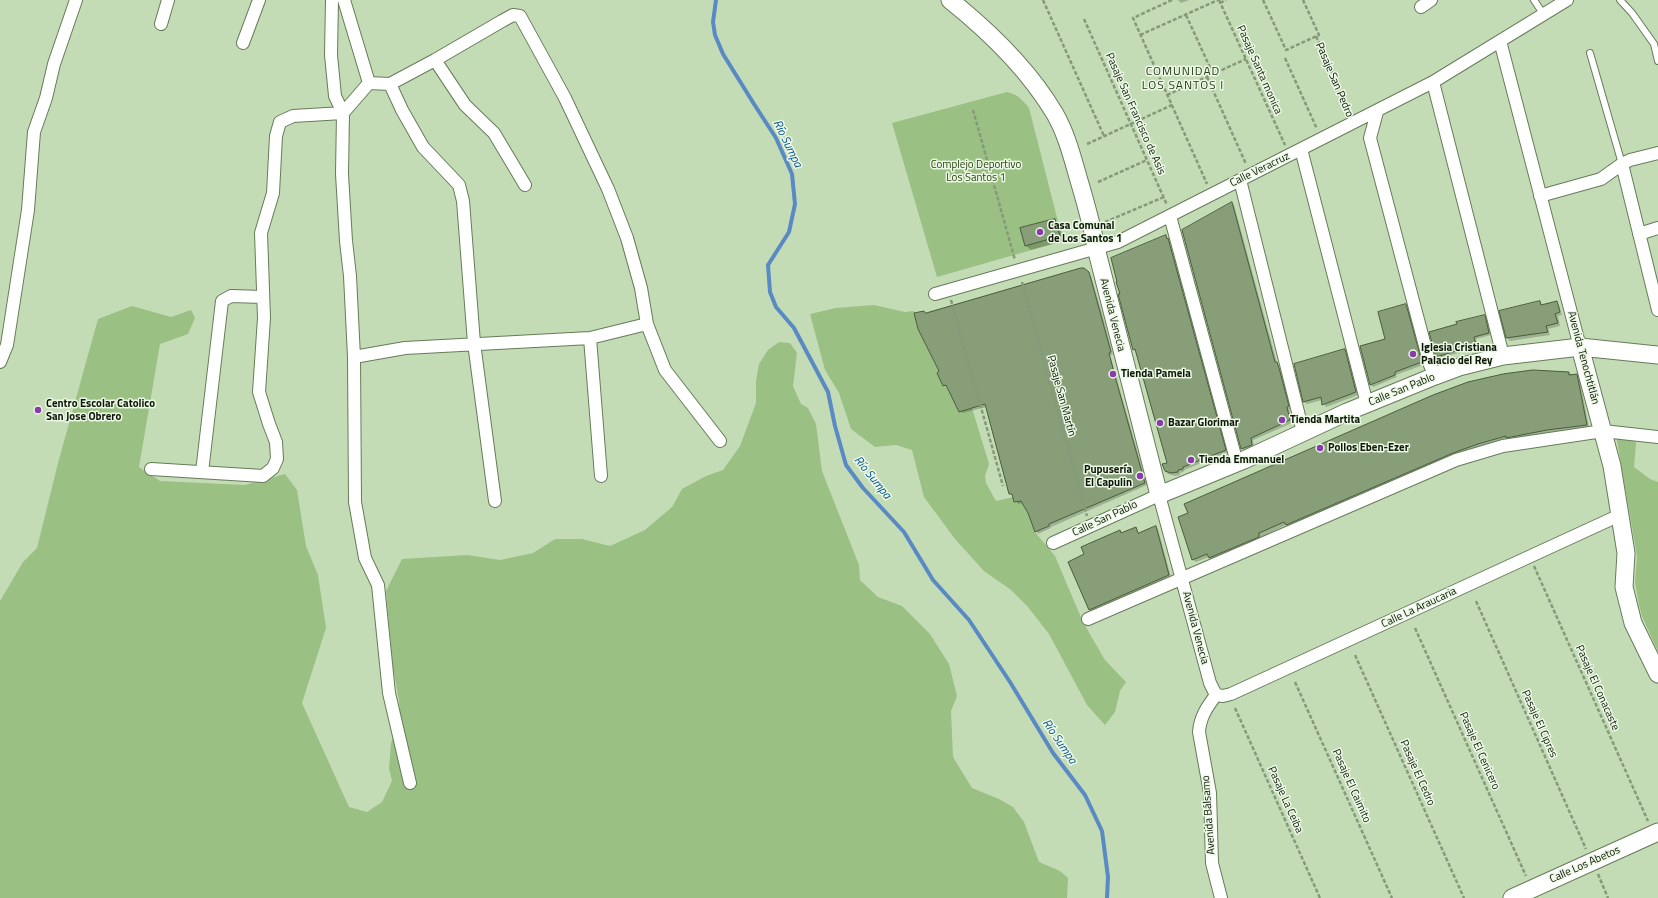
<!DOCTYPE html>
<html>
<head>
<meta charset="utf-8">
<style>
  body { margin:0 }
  canvas { display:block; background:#c4dcb5 }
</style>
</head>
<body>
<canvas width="1658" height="898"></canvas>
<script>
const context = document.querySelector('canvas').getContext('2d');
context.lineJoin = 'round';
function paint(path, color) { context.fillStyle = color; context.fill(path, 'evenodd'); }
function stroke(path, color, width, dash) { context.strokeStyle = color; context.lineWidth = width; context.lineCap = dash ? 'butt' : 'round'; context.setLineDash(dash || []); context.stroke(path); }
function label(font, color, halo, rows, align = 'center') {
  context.font = font + ' "Titillium Web",sans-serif'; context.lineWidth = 3; context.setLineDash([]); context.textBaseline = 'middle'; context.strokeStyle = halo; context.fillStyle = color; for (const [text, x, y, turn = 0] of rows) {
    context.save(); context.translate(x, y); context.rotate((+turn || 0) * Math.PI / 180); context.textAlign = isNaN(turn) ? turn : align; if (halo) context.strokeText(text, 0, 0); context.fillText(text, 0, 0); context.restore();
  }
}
paint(new Path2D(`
  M 1007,92 C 1017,94 1023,100 1029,108 L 1063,241 L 937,277 L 892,123 Z
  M 874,305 L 905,312 L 914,311 L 918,329 L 939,371 L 937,373 L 943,385 L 946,385 L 958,411 L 972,408 L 989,464 L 985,476 L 986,483 L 996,501 L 1013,497 L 1015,502 L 1021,501 L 1028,513 L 1035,532 L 1055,556 L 1083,622 L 1105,660 L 1126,682 L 1120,691 L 1115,712 L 1105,725 L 1087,705 L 1049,634 L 1028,607 L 1011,590 L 984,571 L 955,539 L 924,497 L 912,450 L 896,445 L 875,447 L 851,429 L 839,393 L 825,370 L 810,314 L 836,308 Z
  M 132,306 L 171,317 L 191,310 L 195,318 L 188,334 L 160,344 L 139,467 L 160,481 L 245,485 L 285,474 L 297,490 L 306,546 L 318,575 L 326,628 L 302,703 L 349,807 L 367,812 L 382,802 L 392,781 L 389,769 L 391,743 L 400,717 L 399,700 L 393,668 L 386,591 L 402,559 L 467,555 L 500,560 L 533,553 L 555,539 L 582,539 L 610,546 L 645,530 L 672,507 L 682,489 L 706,476 L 723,470 L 740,446 L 756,403 L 756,381 L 759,364 L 768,350 L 779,342 L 790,343 L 797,353 L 793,386 L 801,404 L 808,408 L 816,424 L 822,471 L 859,565 L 860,580 L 878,597 L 902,606 L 930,634 L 949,664 L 957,696 L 951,711 L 953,757 L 972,788 L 999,799 L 1013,807 L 1024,822 L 1039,862 L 1060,871 L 1068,878 L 1067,898 L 0,898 L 0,601 L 23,562 L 37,548 L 58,463 L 98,319 Z
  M 1616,435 L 1634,437 L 1636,444 L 1634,467 L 1650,479 L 1658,482 L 1658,652 L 1642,616 L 1639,605 L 1635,582 L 1637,556 Z`), '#9bc084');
paint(new Path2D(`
  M 1178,0 L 1189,0 L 1181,3 Z
  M 1232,203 L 1234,205 L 1277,363 L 1281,371 L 1291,409 L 1289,409 L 1292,423 L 1253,440 L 1254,447 L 1244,451 L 1242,449 L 1183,231 Z
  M 1055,220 L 1060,225 L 1064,241 L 1031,250 L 1025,245 Z
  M 1166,236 L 1170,242 L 1228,452 L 1184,470 L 1185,471 L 1180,473 L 1180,475 L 1175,476 L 1168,474 L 1165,471 L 1168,463 L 1137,352 L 1134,349 Z
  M 1084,269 L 1091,276 L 1102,313 L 1113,355 L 1110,355 L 1147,485 L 1051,527 L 1051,528 L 1038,534 L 1024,503 L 1018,504 L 1014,496 L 1010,494 L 987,407 L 962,413 L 948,387 L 944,385 L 926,314 Z
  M 1539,302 L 1542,305 L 1556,302 L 1559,305 L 1562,315 L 1558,316 L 1560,326 L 1548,329 L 1550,335 L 1510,341 L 1507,338 L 1500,312 Z
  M 1406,306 L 1408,308 L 1423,365 L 1396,375 L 1397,377 L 1373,387 L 1371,385 L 1361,347 L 1386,339 Z
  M 1484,316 L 1487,318 L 1491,335 L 1476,339 L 1478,348 L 1439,358 L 1436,356 Z
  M 1345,350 L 1347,353 L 1358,395 L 1326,407 L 1322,400 L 1307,404 L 1304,402 L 1295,364 Z
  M 1569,372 L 1572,376 L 1576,375 L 1579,377 L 1589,427 L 1550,432 L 1510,440 L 1509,439 L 1480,446 L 1456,455 L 1289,527 L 1286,525 L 1261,537 L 1261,539 L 1212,560 L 1209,557 L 1196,562 L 1193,560 L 1180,517 Z
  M 1156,527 L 1158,529 L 1171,577 L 1093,612 L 1090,610 L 1069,563 L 1086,555 L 1120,531 L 1122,533 L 1135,528 L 1139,534 Z`), '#0003');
stroke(new Path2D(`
  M 716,0 L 713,22 L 715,35 L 723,54 L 754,104 L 776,138 L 792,174 L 795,204 L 789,232 L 768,265 L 770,292 L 776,307 L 794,328 L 828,392 L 835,426 L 846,465 L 863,488 L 904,532 L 933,580 L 969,620 L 1010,682 L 1053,753 L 1085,795 L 1102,831 L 1108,877 L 1107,898`), '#598ac4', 4);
const building = new Path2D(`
  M 1232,202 L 1275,362 L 1277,362 L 1279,368 L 1289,406 L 1287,407 L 1290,420 L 1251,438 L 1252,445 L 1241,449 L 1182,230 Z
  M 1055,219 L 1060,236 L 1025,246 L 1020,228 Z
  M 1166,235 L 1167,239 L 1168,238 L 1226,450 L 1183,467 L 1183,469 L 1178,470 L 1178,472 L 1171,473 L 1165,471 L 1162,464 L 1167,463 L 1135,349 L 1133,350 L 1127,328 L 1118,294 L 1120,294 L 1116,282 L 1117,282 L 1111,258 Z
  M 1081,268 L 1084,268 L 1089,272 L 1111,352 L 1109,353 L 1116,380 L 1145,483 L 1049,524 L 1049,526 L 1035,532 L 1028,513 L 1021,501 L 1014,502 L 1012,494 L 1009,494 L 985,404 L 959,412 L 946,385 L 943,386 L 937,373 L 939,371 L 918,329 L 914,313 L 924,311 L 925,313 Z
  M 1540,301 L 1541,305 L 1557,301 L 1560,312 L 1555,314 L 1558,323 L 1546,326 L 1548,332 L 1506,338 L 1499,311 Z
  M 1406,304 L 1422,362 L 1395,372 L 1395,375 L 1370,385 L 1360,346 L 1385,339 L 1378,312 Z
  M 1485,315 L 1489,333 L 1474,337 L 1476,345 L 1436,357 L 1429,332 L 1457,324 L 1456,322 Z
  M 1345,349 L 1356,392 L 1322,405 L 1321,397 L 1303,402 L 1294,364 Z
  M 1533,370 L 1569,372 L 1569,375 L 1577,374 L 1587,425 L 1547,430 L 1506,438 L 1506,436 L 1478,444 L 1453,453 L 1286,525 L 1284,522 L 1259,533 L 1259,537 L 1209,558 L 1207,554 L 1192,560 L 1178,517 L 1188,513 L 1184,504 L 1433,395 L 1468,382 L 1503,374 Z
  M 1156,526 L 1169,575 L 1089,610 L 1068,562 L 1084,554 L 1081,547 L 1120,530 L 1121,533 L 1136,527 L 1138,533 Z`);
paint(building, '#879e79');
stroke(building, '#495d3b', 1);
const lane = new Path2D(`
  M 1534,0 L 1544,15
  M 1620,0 L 1632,13 L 1654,44 L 1658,61
  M 1590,53 L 1622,164`);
const street = new Path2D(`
  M 344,0 L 369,83 L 343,113 L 342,174 L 346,241 L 350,276 L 354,357 L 355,502 L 365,558 L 378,585 L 389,693 L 410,783
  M 1421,7 L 1431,0
  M 161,24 L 168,0
  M 1500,41 L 1580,347
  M 243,43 L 259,0
  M 435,60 L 465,105 L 494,133 L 525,185
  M 1433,82 L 1503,356
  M 369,83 L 390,84 L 435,60 L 502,21 L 513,15 L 520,16 L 565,98 L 608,189 L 627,238 L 641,288 L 647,324 L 665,370 L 720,441
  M 390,84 L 402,110 L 423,147 L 459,185 L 463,201 L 474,343 L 495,501
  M 1377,112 L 1370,138 L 1430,365 L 1435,376
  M 1301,149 L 1367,404
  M 1622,164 L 1658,310
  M 1240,180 L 1303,432
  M 1540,196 L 1601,179 L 1622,164 L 1630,160 L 1658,153
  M 1170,216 L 1237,463
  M 1639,234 L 1658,228
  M 935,294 L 1118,242 L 1433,82 L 1567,0
  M 590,338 L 601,476
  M 354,357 L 405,348 L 590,338 L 647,324
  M 0,362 L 7,345 L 28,210 L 34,132 L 46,98 L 54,64 L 76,0
  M 151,469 L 263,476 L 273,468 L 277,459 L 276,442 L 269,424 L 259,392 L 264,318 L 261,233 L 273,193 L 276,136 L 280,122 L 293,116 L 343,113 L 335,96 L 331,55 L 332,0
  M 202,472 L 222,301 L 231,296 L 263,297
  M 1053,543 L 1159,495 L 1210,683 L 1216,695 C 1207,707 1200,717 1199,732 L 1210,793 L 1212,863 L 1221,898
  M 1088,619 L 1456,460 L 1503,446 L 1603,431 L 1658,437
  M 1216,695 L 1223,696 L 1231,694 L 1620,515`);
const secondary = new Path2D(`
  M 950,0 C 990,32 1029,70 1055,114 C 1066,133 1072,156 1078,177 C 1085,201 1092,224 1096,248 L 1159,495 L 1244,460 L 1347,412 L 1435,376 L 1459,367 L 1503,356 L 1580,347 L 1658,355
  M 1580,347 L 1612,466 L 1626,553 L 1624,587 L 1633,623 L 1658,674
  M 1512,898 L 1658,832`);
stroke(lane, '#667c59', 8);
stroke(street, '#667c59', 14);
stroke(secondary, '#667c59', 19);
stroke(new Path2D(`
  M 1043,0 L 1104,136
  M 1172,0 L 1133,18 L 1207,184
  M 1219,0 L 1285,145
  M 1263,0 L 1286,50 L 1319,35 L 1303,0
  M 1220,3 L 1226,0
  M 1186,15 L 1213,74
  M 1084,19 L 1167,205
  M 1140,35 L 1218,0
  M 1316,36 L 1349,111
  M 1285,58 L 1317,129
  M 1207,77 L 1246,164
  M 1167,95 L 1246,59
  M 973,110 L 1015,260
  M 1087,144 L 1172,105
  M 1098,182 L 1147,160
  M 1105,222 L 1164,197
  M 1022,282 L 1087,516
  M 951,300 L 1003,486
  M 1534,566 L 1648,821
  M 1476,601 L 1586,849
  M 1415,628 L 1526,876
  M 1355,655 L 1464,898
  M 1295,682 L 1392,898
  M 1235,708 L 1320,898
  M 1598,874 L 1608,898`), '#86997b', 2.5, [4, 2]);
stroke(lane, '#fff', 6);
stroke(street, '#fff', 12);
stroke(secondary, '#fff', 17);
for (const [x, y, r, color] of [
  [1040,232,4,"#893bab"],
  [1413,354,4,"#893bab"],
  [1113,374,4,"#893bab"],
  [38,410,4,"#893bab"],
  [1282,420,4,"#893bab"],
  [1160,423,4,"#893bab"],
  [1320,448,4,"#893bab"],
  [1191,460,4,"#893bab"],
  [1140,476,4,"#893bab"]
]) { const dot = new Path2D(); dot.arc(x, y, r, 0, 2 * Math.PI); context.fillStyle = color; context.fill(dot); stroke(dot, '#ecf9e5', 1.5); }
label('11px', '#0d1508', '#ecf9e5', [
  ["Pasaje Santa monica",1259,70,66],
  ["Pasaje San Pedro",1334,80,67],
  ["Pasaje San Francisco de Asis",1135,114,66],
  ["Calle Veracruz",1260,170,-26],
  ["Avenida Venecia",1112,315,76],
  ["Avenida Tenochtitlán",1583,358,75],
  ["Calle San Pablo",1402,390,-22],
  ["Pasaje San Martín",1061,396,75],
  ["Calle San Pablo",1105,519,-25],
  ["Calle La Araucaria",1419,608,-25],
  ["Avenida Venecia",1195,628,75],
  ["Pasaje El Conacaste",1597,688,66],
  ["Pasaje El Cipres",1539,724,66],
  ["Pasaje El Cenicero",1479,751,66],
  ["Pasaje El Cedro",1417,773,66],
  ["Pasaje El Caimito",1351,786,66],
  ["Pasaje La Ceiba",1285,800,66],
  ["Avenida Bálsamo",1209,815,-94],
  ["Calle Los Abetos",1585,865,-24]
]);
label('11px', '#274111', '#ecf9e5', [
  ["Complejo Deportivo",976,165],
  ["Los Santos 1",976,178]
]);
label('bold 11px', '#0d1508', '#ecf9e5', [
  ["Casa Comunal",1048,226],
  ["de Los Santos 1",1048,239],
  ["Iglesia Cristiana",1421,348],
  ["Palacio del Rey",1421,361],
  ["Tienda Pamela",1121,374],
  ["Centro Escolar Catolico",46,404],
  ["San Jose Obrero",46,417],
  ["Tienda Martita",1290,420],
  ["Bazar Glorimar",1168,423],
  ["Pollos Eben-Ezer",1328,448],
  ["Tienda Emmanuel",1199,460],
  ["Pupusería",1132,470,"right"],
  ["El Capulin",1132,483,"right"]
], 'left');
context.letterSpacing = '1px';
label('12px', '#273a1a', '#ecf9e5', [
  ["COMUNIDAD",1183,72],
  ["LOS SANTOS I",1183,86]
]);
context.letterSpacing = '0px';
label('italic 12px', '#034f96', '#ecf9e5', [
  ["Río Sumpa",787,144,64],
  ["Río Sumpa",872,478,51],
  ["Río Sumpa",1059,742,56]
]);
</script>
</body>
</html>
